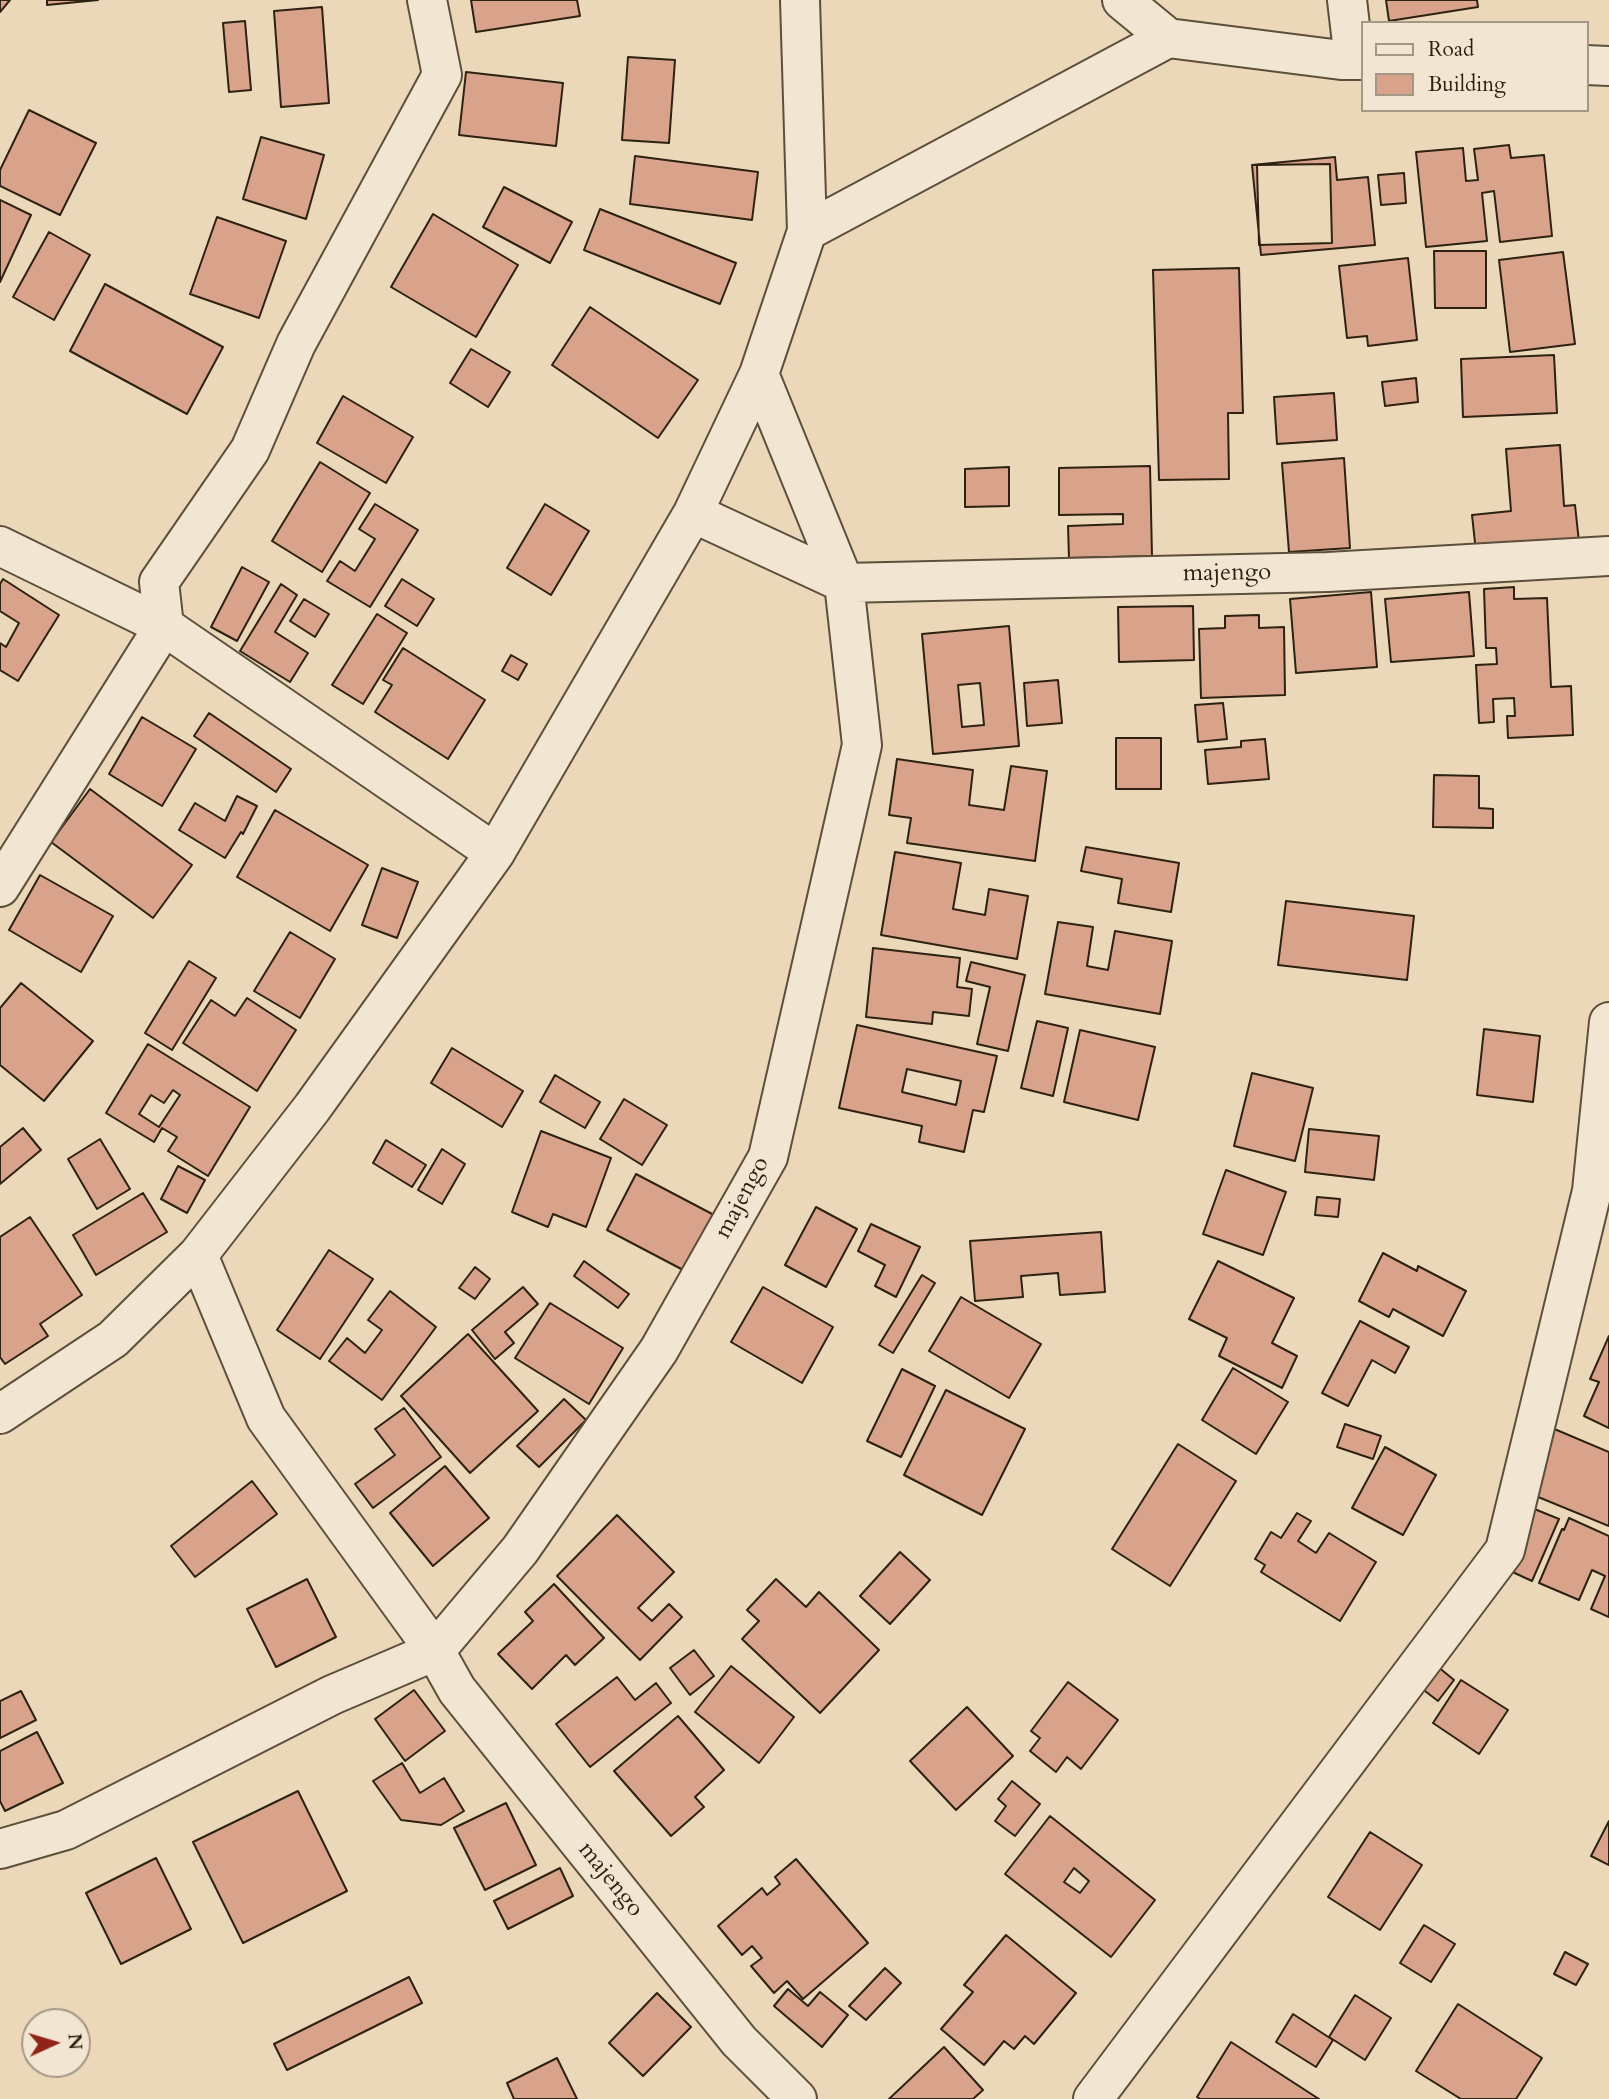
<!DOCTYPE html>
<html>
<head>
<meta charset="utf-8">
<style>
  body { margin:0 }
  #map { position:relative; width:1609px; height:2099px; overflow:hidden; background:#ebd8b9; font-family:Cardo,serif }
  canvas { display:block }
  .legend { position:absolute; left:1361px; top:21px; width:228px; height:91px; box-sizing:border-box; background:#f2e6d2; border:2px solid #a39785; margin:0; padding:9px 12px; list-style:none; font-size:21px; color:#2d2111 }
  .legend li { display:flex; align-items:center; gap:14px; height:35px }
  .legend b { width:35px; border:2px solid #a39785 }
  .north { position:absolute; left:21px; top:2008px; width:70px; height:70px; box-sizing:border-box; background:#f2e6d2; border:2px solid #a39785; border-radius:50%; rotate:86deg; font-size:19px; font-weight:700; line-height:28px; text-align:center; color:#2d2111 }
  .north::after { content:''; display:block; margin:auto; width:24px; height:32px; background:#8f2418; clip-path:polygon(50% 0,100% 100%,50% 72%,0 100%) }
</style>
</head>
<body>
<div id="map">
<canvas width="1609" height="2099"></canvas>
<ul class="legend">
<li><b style="height:9px;background:#f2e6d2"></b>Road</li>
<li><b style="height:19px;background:#d9a28a"></b>Building</li>
</ul>
<div class="north">N</div>
</div>
<script>
const context = document.querySelector('canvas').getContext('2d');
context.lineJoin = 'round';
function paint(path, color) { context.fillStyle = color; context.fill(path, 'evenodd'); }
function stroke(path, color, width, dash) { context.strokeStyle = color; context.lineWidth = width; context.lineCap = dash ? 'butt' : 'round'; context.setLineDash(dash || []); context.stroke(path); }
function label(font, color, halo, rows, align = 'center') {
  context.font = font + ' Cardo,serif'; context.lineWidth = 5; context.setLineDash([]); context.textBaseline = 'middle'; context.strokeStyle = halo; context.fillStyle = color; for (const [text, x, y, turn = 0] of rows) {
    context.save(); context.translate(x, y); context.rotate((+turn || 0) * Math.PI / 180); context.textAlign = isNaN(turn) ? turn : align; if (halo) context.strokeText(text, 0, 0); context.fillText(text, 0, 0); context.restore();
  }
}
const building = new Path2D(`
  M 0,0 L 10,0 L 0,12 Z
  M 47,0 L 98,0 L 47,5 Z
  M 471,0 L 577,0 L 580,16 L 476,32 Z
  M 1386,0 L 1477,0 L 1478,7 L 1389,21 Z
  M 322,7 L 329,103 L 281,107 L 274,11 Z
  M 245,21 L 251,90 L 229,92 L 223,23 Z
  M 628,57 L 675,60 L 669,143 L 622,140 Z
  M 466,72 L 563,83 L 556,146 L 459,135 Z
  M 29,110 L 96,143 L 60,215 L 0,186 L 0,170 Z
  M 261,137 L 324,155 L 306,219 L 243,199 Z
  M 1509,145 L 1511,158 L 1544,155 L 1552,236 L 1500,242 L 1494,191 L 1482,193 L 1487,241 L 1426,247 L 1416,152 L 1463,148 L 1466,181 L 1478,180 L 1474,149 Z
  M 635,156 L 758,172 L 752,220 L 630,204 Z
  M 1335,157 L 1337,180 L 1368,177 L 1375,245 L 1261,255 L 1252,165 Z
  M 1330,164 L 1332,243 L 1259,245 L 1257,165 Z
  M 1404,173 L 1406,203 L 1381,205 L 1378,175 Z
  M 504,187 L 572,222 L 550,263 L 483,227 Z
  M 0,200 L 31,215 L 0,282 Z
  M 600,209 L 736,263 L 720,304 L 584,250 Z
  M 433,214 L 518,265 L 476,337 L 391,287 Z
  M 217,217 L 286,241 L 259,318 L 190,294 Z
  M 49,232 L 90,255 L 54,320 L 13,297 Z
  M 1434,251 L 1486,251 L 1486,308 L 1435,308 Z
  M 1563,252 L 1575,344 L 1510,352 L 1499,260 Z
  M 1408,258 L 1417,340 L 1368,346 L 1367,336 L 1347,338 L 1339,266 Z
  M 1239,268 L 1243,413 L 1228,413 L 1229,479 L 1159,480 L 1153,270 Z
  M 105,284 L 223,347 L 187,414 L 70,351 Z
  M 590,307 L 698,380 L 658,438 L 552,365 Z
  M 471,349 L 510,372 L 488,407 L 450,383 Z
  M 1554,355 L 1557,413 L 1463,417 L 1461,359 Z
  M 1416,378 L 1418,402 L 1385,406 L 1382,382 Z
  M 1334,393 L 1337,440 L 1277,444 L 1274,397 Z
  M 343,396 L 413,437 L 386,483 L 317,443 Z
  M 1560,445 L 1564,506 L 1575,505 L 1579,542 L 1476,552 L 1472,515 L 1511,511 L 1506,449 Z
  M 1344,458 L 1350,548 L 1289,552 L 1282,463 Z
  M 320,462 L 370,493 L 322,572 L 272,541 Z
  M 1150,466 L 1152,556 L 1069,558 L 1068,526 L 1123,524 L 1123,514 L 1059,515 L 1059,468 Z
  M 1009,467 L 1009,506 L 965,507 L 965,469 Z
  M 375,504 L 418,530 L 370,607 L 327,581 L 340,561 L 355,571 L 375,539 L 359,529 Z
  M 545,504 L 589,531 L 551,595 L 507,568 Z
  M 242,567 L 269,582 L 237,641 L 211,627 Z
  M 3,579 L 59,615 L 18,681 L 0,670 L 0,643 L 6,647 L 19,623 L 0,611 L 0,584 Z
  M 402,579 L 434,599 L 417,626 L 385,606 Z
  M 281,584 L 297,595 L 275,632 L 308,653 L 290,682 L 240,651 Z
  M 1514,587 L 1514,599 L 1547,598 L 1551,687 L 1571,686 L 1573,735 L 1508,738 L 1507,716 L 1515,716 L 1514,698 L 1493,699 L 1494,722 L 1479,723 L 1476,665 L 1497,664 L 1496,648 L 1486,648 L 1484,589 Z
  M 1371,592 L 1377,667 L 1296,673 L 1290,599 Z
  M 1469,592 L 1474,656 L 1391,662 L 1385,599 Z
  M 304,599 L 329,614 L 315,637 L 290,621 Z
  M 1193,606 L 1194,660 L 1119,662 L 1118,607 Z
  M 377,614 L 407,633 L 363,704 L 332,685 Z
  M 1259,615 L 1259,628 L 1284,627 L 1285,695 L 1201,698 L 1199,629 L 1225,628 L 1225,616 Z
  M 1009,626 L 1019,746 L 933,754 L 922,634 ZM 980,683 L 984,725 L 962,727 L 958,685 Z
  M 403,648 L 485,700 L 448,759 L 375,712 L 392,685 L 383,680 Z
  M 511,655 L 527,664 L 518,680 L 502,671 Z
  M 1058,680 L 1062,723 L 1027,726 L 1024,683 Z
  M 1223,703 L 1227,739 L 1198,742 L 1195,705 Z
  M 209,713 L 291,769 L 276,792 L 194,736 Z
  M 142,717 L 196,749 L 162,806 L 109,774 Z
  M 1116,738 L 1161,738 L 1161,789 L 1116,789 Z
  M 1265,739 L 1269,779 L 1208,784 L 1205,750 L 1241,747 L 1241,741 Z
  M 897,759 L 973,770 L 969,805 L 1004,810 L 1011,766 L 1047,771 L 1035,861 L 907,843 L 911,818 L 889,815 Z
  M 1434,775 L 1479,776 L 1479,808 L 1493,809 L 1493,828 L 1433,827 Z
  M 90,789 L 192,865 L 153,918 L 51,842 Z
  M 237,796 L 257,806 L 243,834 L 241,832 L 225,858 L 179,830 L 195,803 L 225,821 Z
  M 275,810 L 368,865 L 330,931 L 237,877 Z
  M 1086,847 L 1179,863 L 1171,912 L 1118,903 L 1122,879 L 1081,871 Z
  M 895,852 L 961,863 L 953,909 L 985,915 L 989,889 L 1028,896 L 1017,959 L 881,935 Z
  M 382,868 L 418,882 L 397,938 L 362,925 Z
  M 40,875 L 113,916 L 81,972 L 9,930 Z
  M 1286,901 L 1414,916 L 1407,980 L 1278,965 Z
  M 1058,922 L 1093,927 L 1087,966 L 1108,970 L 1115,931 L 1172,941 L 1160,1014 L 1045,994 Z
  M 290,932 L 335,959 L 300,1018 L 254,991 Z
  M 873,948 L 960,958 L 957,987 L 972,989 L 969,1016 L 933,1012 L 932,1024 L 866,1017 Z
  M 189,961 L 216,978 L 172,1050 L 145,1033 Z
  M 971,962 L 1025,975 L 1008,1051 L 977,1044 L 990,987 L 966,981 Z
  M 21,983 L 93,1041 L 44,1101 L 0,1065 L 0,1008 Z
  M 247,998 L 296,1030 L 257,1091 L 183,1043 L 211,1000 L 235,1016 Z
  M 1037,1021 L 1068,1028 L 1053,1096 L 1021,1088 Z
  M 857,1025 L 997,1056 L 984,1112 L 973,1110 L 964,1152 L 919,1142 L 922,1126 L 839,1108 ZM 907,1069 L 961,1081 L 956,1105 L 902,1092 Z
  M 1484,1029 L 1540,1036 L 1533,1102 L 1477,1095 Z
  M 1080,1030 L 1155,1047 L 1138,1120 L 1064,1102 Z
  M 148,1044 L 250,1107 L 208,1176 L 168,1151 L 177,1137 L 162,1128 L 154,1142 L 106,1113 ZM 173,1090 L 180,1095 L 159,1127 L 139,1114 L 151,1095 L 164,1103 Z
  M 452,1048 L 523,1091 L 502,1127 L 431,1083 Z
  M 1252,1073 L 1313,1088 L 1295,1161 L 1234,1146 Z
  M 555,1075 L 600,1102 L 585,1128 L 540,1102 Z
  M 624,1099 L 667,1125 L 642,1165 L 600,1139 Z
  M 23,1128 L 41,1150 L 0,1184 L 0,1147 Z
  M 1309,1129 L 1379,1136 L 1374,1180 L 1305,1172 Z
  M 541,1131 L 611,1158 L 586,1227 L 553,1214 L 548,1227 L 512,1212 Z
  M 100,1139 L 130,1189 L 97,1209 L 68,1159 Z
  M 386,1140 L 426,1165 L 412,1187 L 373,1163 Z
  M 442,1149 L 465,1164 L 442,1204 L 418,1190 Z
  M 178,1166 L 205,1180 L 187,1213 L 161,1199 Z
  M 1226,1170 L 1286,1192 L 1263,1255 L 1203,1234 Z
  M 636,1174 L 716,1216 L 687,1272 L 607,1230 Z
  M 143,1193 L 167,1232 L 96,1275 L 73,1235 Z
  M 1317,1197 L 1340,1199 L 1338,1217 L 1315,1215 Z
  M 816,1207 L 857,1229 L 826,1287 L 785,1265 Z
  M 30,1217 L 82,1295 L 40,1324 L 48,1336 L 5,1364 L 0,1357 L 0,1237 Z
  M 871,1224 L 920,1247 L 896,1297 L 875,1286 L 885,1265 L 858,1251 Z
  M 1101,1232 L 1105,1292 L 1060,1295 L 1058,1273 L 1021,1276 L 1023,1297 L 975,1301 L 970,1241 Z
  M 329,1250 L 373,1279 L 320,1359 L 277,1330 Z
  M 1383,1253 L 1417,1271 L 1418,1266 L 1466,1291 L 1443,1336 L 1393,1309 L 1389,1317 L 1359,1301 Z
  M 584,1261 L 629,1294 L 618,1308 L 574,1276 Z
  M 1218,1261 L 1294,1298 L 1272,1343 L 1297,1356 L 1282,1388 L 1219,1356 L 1227,1338 L 1189,1319 Z
  M 475,1267 L 490,1279 L 475,1299 L 459,1288 Z
  M 922,1275 L 935,1283 L 893,1353 L 879,1345 Z
  M 523,1287 L 538,1304 L 505,1332 L 514,1343 L 495,1359 L 472,1330 Z
  M 763,1287 L 833,1327 L 802,1383 L 731,1342 Z
  M 390,1291 L 436,1327 L 382,1400 L 329,1361 L 347,1338 L 365,1353 L 382,1330 L 368,1320 Z
  M 961,1297 L 1041,1344 L 1009,1398 L 929,1351 Z
  M 550,1303 L 623,1348 L 589,1404 L 515,1358 Z
  M 1360,1321 L 1409,1347 L 1395,1373 L 1372,1360 L 1348,1406 L 1322,1393 Z
  M 468,1334 L 538,1411 L 470,1473 L 401,1396 Z
  M 1609,1336 L 1609,1428 L 1584,1416 L 1599,1382 L 1590,1379 Z
  M 1233,1368 L 1288,1402 L 1256,1454 L 1202,1420 Z
  M 902,1369 L 935,1386 L 901,1457 L 867,1441 Z
  M 946,1390 L 1025,1429 L 982,1515 L 904,1475 Z
  M 564,1399 L 586,1420 L 539,1467 L 517,1446 Z
  M 404,1408 L 441,1457 L 373,1508 L 355,1484 L 395,1455 L 375,1429 Z
  M 1345,1424 L 1381,1436 L 1373,1459 L 1337,1447 Z
  M 1552,1428 L 1609,1452 L 1609,1526 L 1526,1492 Z
  M 1178,1444 L 1236,1481 L 1170,1586 L 1112,1549 Z
  M 1385,1447 L 1436,1475 L 1403,1535 L 1352,1508 Z
  M 445,1466 L 489,1518 L 433,1566 L 390,1513 Z
  M 252,1481 L 277,1514 L 195,1577 L 171,1546 Z
  M 1532,1508 L 1559,1519 L 1532,1581 L 1506,1569 Z
  M 1297,1513 L 1311,1521 L 1298,1541 L 1316,1553 L 1329,1533 L 1376,1562 L 1340,1621 L 1261,1572 L 1265,1565 L 1255,1559 L 1271,1532 L 1281,1538 Z
  M 617,1515 L 674,1572 L 638,1608 L 652,1621 L 669,1604 L 682,1617 L 640,1660 L 557,1576 Z
  M 1569,1518 L 1609,1536 L 1609,1617 L 1591,1609 L 1605,1576 L 1592,1570 L 1579,1600 L 1539,1583 L 1562,1529 L 1564,1530 Z
  M 900,1552 L 930,1580 L 890,1624 L 860,1596 Z
  M 307,1579 L 336,1637 L 276,1667 L 247,1609 Z
  M 776,1579 L 806,1607 L 819,1592 L 879,1650 L 820,1713 L 742,1639 L 759,1621 L 747,1610 Z
  M 554,1584 L 604,1638 L 575,1665 L 566,1655 L 532,1689 L 498,1654 L 533,1621 L 525,1612 Z
  M 694,1650 L 714,1676 L 690,1695 L 670,1668 Z
  M 731,1666 L 794,1717 L 759,1763 L 695,1712 Z
  M 1437,1666 L 1454,1680 L 1438,1701 L 1421,1688 Z
  M 617,1677 L 635,1700 L 656,1683 L 671,1703 L 590,1767 L 556,1724 Z
  M 1461,1680 L 1508,1710 L 1479,1754 L 1433,1723 Z
  M 1068,1682 L 1118,1720 L 1081,1769 L 1067,1757 L 1056,1772 L 1030,1751 L 1040,1738 L 1031,1731 Z
  M 414,1690 L 445,1731 L 405,1761 L 375,1719 Z
  M 21,1691 L 36,1720 L 0,1738 L 0,1701 Z
  M 967,1707 L 1013,1756 L 956,1810 L 910,1761 Z
  M 678,1716 L 724,1770 L 695,1797 L 704,1807 L 671,1836 L 614,1771 Z
  M 37,1732 L 63,1783 L 5,1811 L 0,1801 L 0,1751 Z
  M 402,1763 L 420,1793 L 444,1778 L 464,1811 L 441,1825 L 401,1820 L 373,1781 Z
  M 1012,1781 L 1040,1804 L 1015,1836 L 995,1821 L 1006,1806 L 998,1799 Z
  M 298,1791 L 347,1891 L 243,1943 L 193,1842 Z
  M 506,1803 L 536,1865 L 485,1890 L 454,1828 Z
  M 1050,1816 L 1155,1900 L 1111,1957 L 1005,1874 ZM 1074,1868 L 1089,1881 L 1080,1893 L 1064,1882 Z
  M 1609,1821 L 1609,1865 L 1591,1856 Z
  M 1370,1832 L 1422,1865 L 1380,1930 L 1328,1897 Z
  M 156,1858 L 191,1929 L 121,1964 L 86,1893 Z
  M 796,1859 L 868,1943 L 803,1999 L 787,1981 L 774,1993 L 751,1966 L 762,1958 L 752,1946 L 742,1955 L 718,1926 L 762,1888 L 767,1895 L 780,1884 L 775,1877 Z
  M 560,1868 L 573,1896 L 508,1929 L 494,1901 Z
  M 1424,1925 L 1455,1944 L 1431,1982 L 1400,1963 Z
  M 1006,1935 L 1076,1993 L 1034,2044 L 1025,2036 L 1014,2049 L 1004,2041 L 984,2065 L 941,2029 L 973,1992 L 964,1985 Z
  M 1565,1952 L 1588,1964 L 1576,1985 L 1554,1974 Z
  M 885,1968 L 901,1983 L 866,2020 L 849,2006 Z
  M 409,1977 L 422,2003 L 287,2070 L 274,2044 Z
  M 788,1989 L 808,2006 L 820,1992 L 848,2015 L 822,2047 L 774,2006 Z
  M 657,1993 L 691,2027 L 643,2076 L 609,2043 Z
  M 1355,1995 L 1391,2018 L 1365,2060 L 1329,2037 Z
  M 1458,2004 L 1542,2058 L 1516,2099 L 1461,2099 L 1416,2071 Z
  M 1293,2014 L 1333,2040 L 1316,2067 L 1276,2042 Z
  M 1231,2042 L 1319,2099 L 1200,2099 L 1197,2097 Z
  M 944,2047 L 983,2090 L 973,2099 L 889,2099 Z
  M 557,2058 L 577,2099 L 514,2099 L 507,2083 Z`);
paint(building, '#d9a28a');
stroke(building, '#2d2111', 2);
const street = new Path2D(`
  M 800,0 L 807,231
  M 1122,0 L 1168,38 L 1341,60 L 1362,60
  M 1347,0 L 1354,60
  M 1586,65 L 1609,66
  M 693,513 L 844,583 L 1328,572 L 1609,556
  M 0,546 L 164,626 L 159,582 L 250,450 L 296,344 L 442,75 L 427,0
  M 0,887 L 164,626 L 495,853
  M 198,1255 L 266,1418 L 435,1651 L 457,1690 L 739,2041 L 797,2099
  M 0,1414 L 113,1339 L 198,1255 L 312,1108 L 495,853 L 693,513 L 759,374 L 807,231 L 1168,38
  M 0,1849 L 66,1830 L 332,1695 L 435,1651 L 520,1550 L 659,1350 L 768,1157 L 862,745 L 844,583 L 759,374
  M 1093,2099 L 1505,1550 L 1592,1191 L 1609,1022`);
stroke(street, '#5c4f3b', 42);
stroke(street, '#f2e6d2', 38);
label('24px', '#2d2111', '#f2e6d2', [
  ["majengo",1227,574,-1],
  ["majengo",743,1198,-62],
  ["majengo",610,1880,51]
]);
</script>
</body>
</html>
